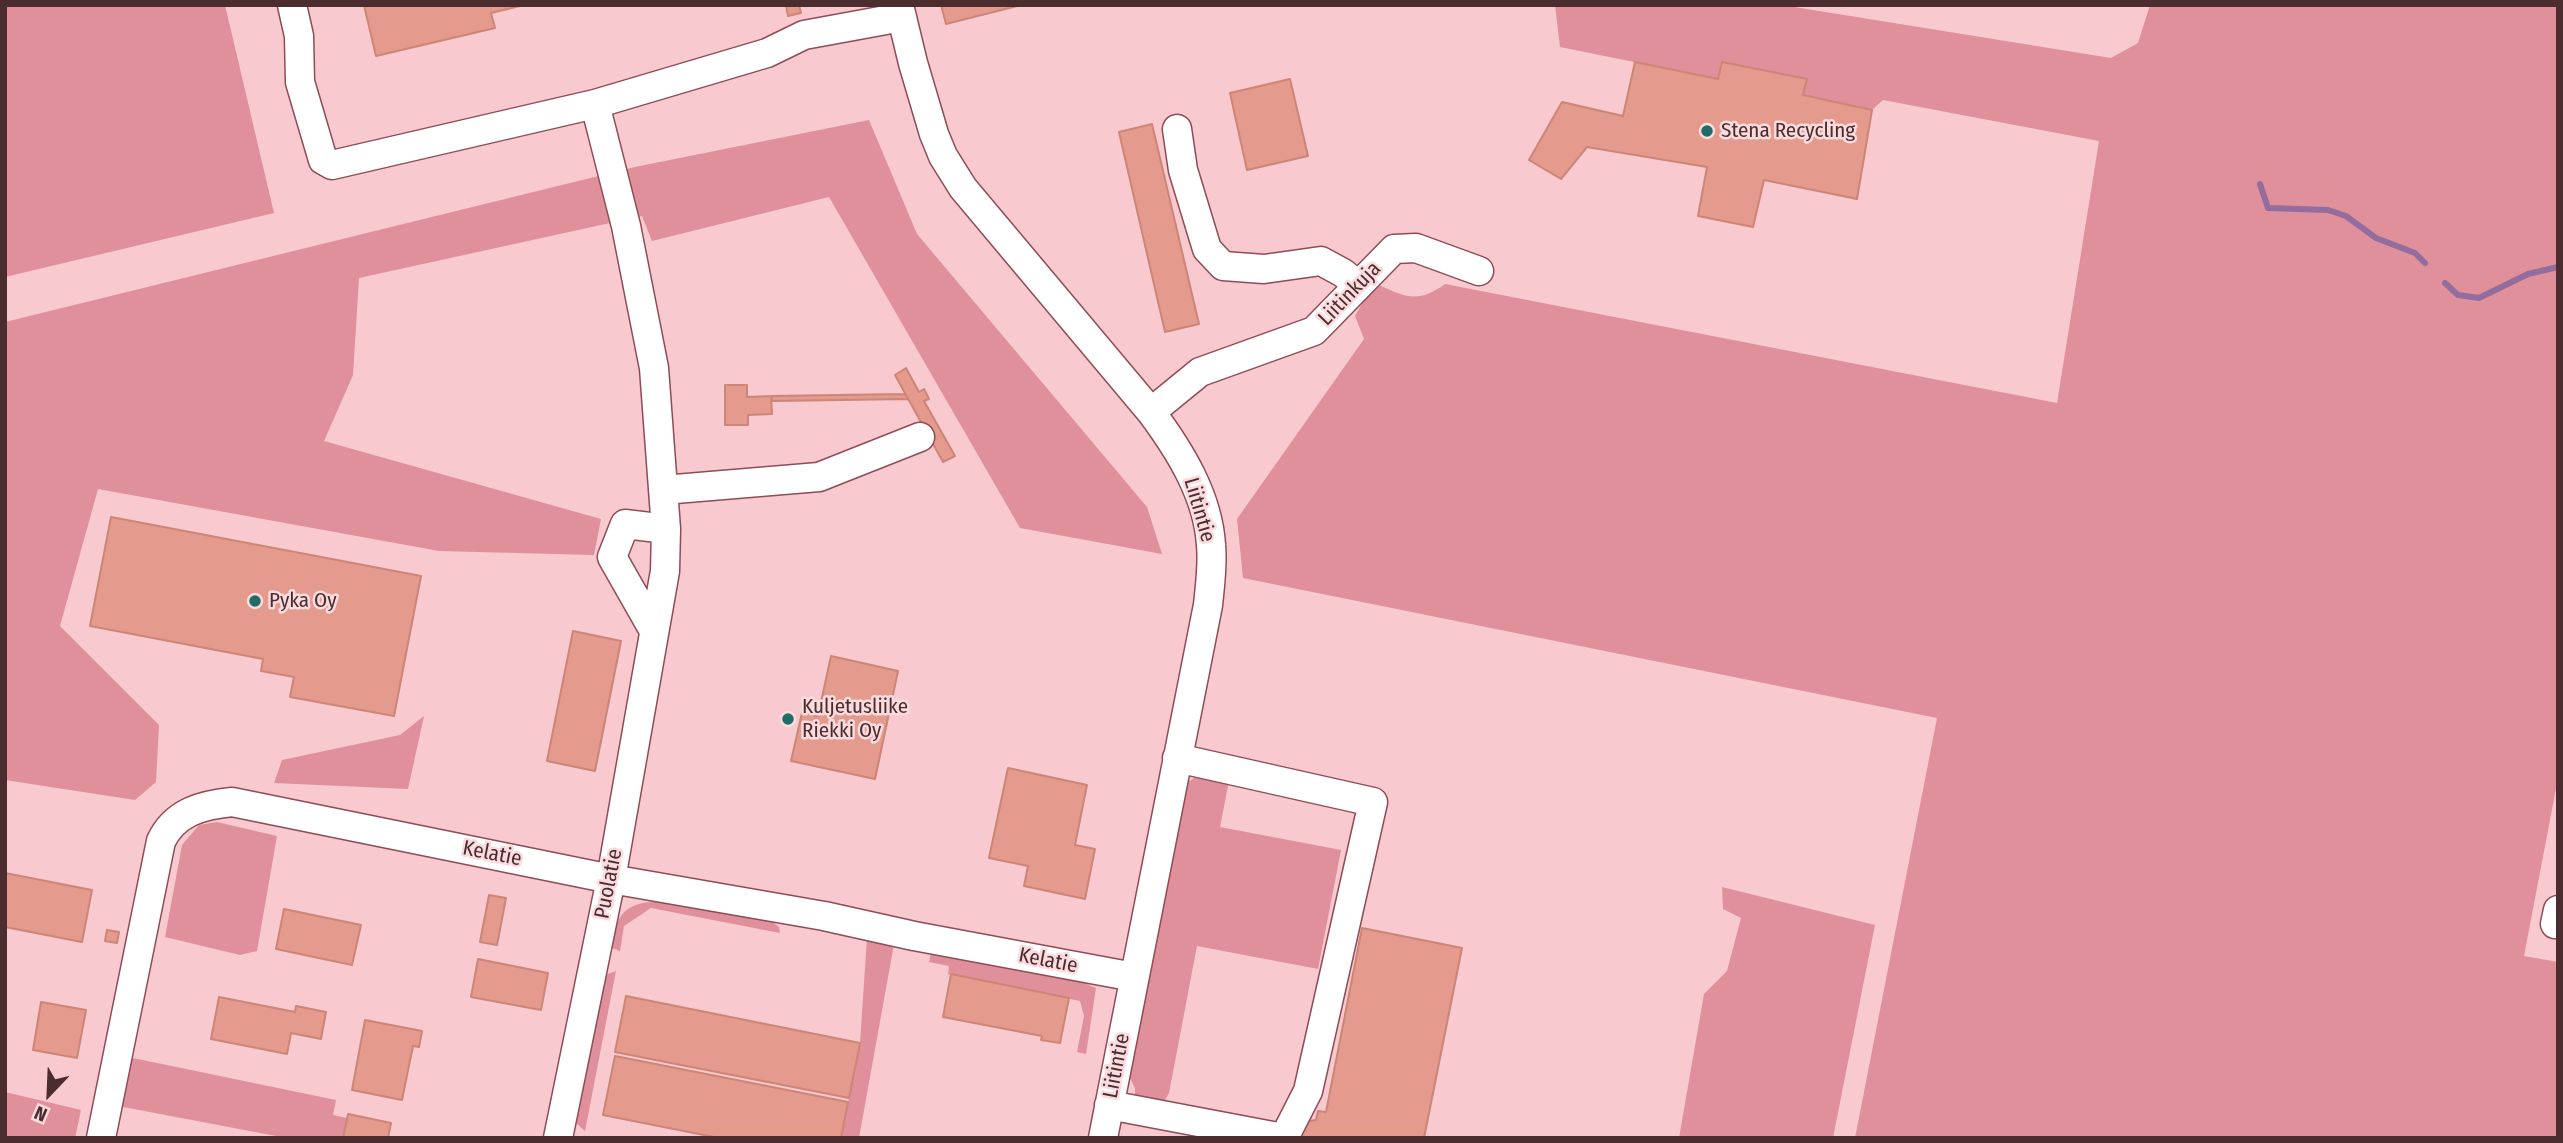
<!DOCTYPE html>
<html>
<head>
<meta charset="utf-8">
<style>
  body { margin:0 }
  #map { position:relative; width:2563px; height:1143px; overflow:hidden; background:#f8c9ce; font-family:"Fira Sans Condensed",sans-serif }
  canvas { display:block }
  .frame { position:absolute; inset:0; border:7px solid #4b2d30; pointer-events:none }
  .north { position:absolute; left:14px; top:1059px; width:70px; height:70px; -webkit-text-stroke:5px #fbdbde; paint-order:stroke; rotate:203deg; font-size:19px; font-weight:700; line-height:28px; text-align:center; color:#4b2d30 }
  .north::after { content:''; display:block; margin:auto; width:24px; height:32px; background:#4b2d30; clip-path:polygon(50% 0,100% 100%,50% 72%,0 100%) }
</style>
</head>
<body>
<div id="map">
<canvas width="2563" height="1143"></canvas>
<div class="frame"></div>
<div class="north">N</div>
</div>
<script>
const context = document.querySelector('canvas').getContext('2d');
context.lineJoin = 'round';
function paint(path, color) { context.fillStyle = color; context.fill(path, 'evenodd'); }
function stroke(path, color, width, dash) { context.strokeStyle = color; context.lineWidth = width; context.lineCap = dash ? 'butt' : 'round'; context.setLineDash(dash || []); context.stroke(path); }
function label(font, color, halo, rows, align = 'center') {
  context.font = font + ' "Fira Sans Condensed",sans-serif'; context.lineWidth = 5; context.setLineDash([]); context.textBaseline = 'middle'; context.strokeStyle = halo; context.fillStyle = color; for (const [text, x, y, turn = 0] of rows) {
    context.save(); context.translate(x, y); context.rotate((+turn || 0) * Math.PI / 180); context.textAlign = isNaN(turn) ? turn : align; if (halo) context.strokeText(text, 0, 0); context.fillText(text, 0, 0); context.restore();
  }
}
paint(new Path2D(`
  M 5,5 L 225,5 L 274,213 L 5,277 Z
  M 1555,5 L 1782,5 L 2111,58 L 2138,43 L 2150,5 L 2558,5 L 2558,778 L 2524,956 L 2558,962 L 2558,1138 L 1855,1138 L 1937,718 L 1243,578 L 1237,519 L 1364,339 L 1355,316 L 1374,283 C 1404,296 1416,305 1445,284 L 2057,403 L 2099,141 L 1883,100 L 1872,110 L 1803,95 L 1806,79 L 1722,63 L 1718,79 L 1560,47 Z
  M 869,120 L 917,234 L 1147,507 L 1162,554 L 1020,528 L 829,197 L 652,241 L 642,216 L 359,278 L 353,375 L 324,441 L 601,519 L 594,555 L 439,551 L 98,489 L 60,626 L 159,725 L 156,782 L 135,800 L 5,780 L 5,322 L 635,167 Z
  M 424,716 L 408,789 L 274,783 L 282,760 L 400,735 Z
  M 1198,775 L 1229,781 L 1220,827 L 1341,850 L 1318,969 L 1197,946 L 1169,1093 L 1164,1102 L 1135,1100 L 1135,1088 L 1129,1076 L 1187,783 Z
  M 217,822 L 277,836 L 257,951 L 240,955 L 165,937 L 182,845 L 199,825 Z
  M 1722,887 L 1875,925 L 1833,1138 L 1679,1138 L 1704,994 L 1727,971 L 1741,918 L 1723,909 Z
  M 661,901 L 770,920 L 779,927 L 780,933 L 651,908 L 624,926 L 620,951 L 609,947 C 619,913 623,903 661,901 Z
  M 867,938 L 894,944 L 859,1138 L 841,1138 L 860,1043 Z
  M 931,952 L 1072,978 L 1096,988 L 1086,1054 L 1077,1052 L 1084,1016 L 1080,1001 L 948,974 L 949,966 L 929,962 Z
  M 616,971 L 585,1131 L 574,1121 L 602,976 Z
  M 128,1057 L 336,1100 L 333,1115 L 347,1118 L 343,1138 L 276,1138 L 276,1136 L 118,1106 Z
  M 5,1092 L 81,1110 L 75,1138 L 5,1138 Z`), '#e0909a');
stroke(new Path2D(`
  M 2260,184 L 2268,208 L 2328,210 L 2346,216 L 2376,238 L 2415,253 L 2425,263
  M 2445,283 L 2458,295 L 2479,298 L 2528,274 L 2558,267`), '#926d9d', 6);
const building = new Path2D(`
  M 364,5 L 524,5 L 491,13 L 495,28 L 376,56 Z
  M 786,5 L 799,5 L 801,13 L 788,16 Z
  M 941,5 L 1021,5 L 946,24 Z
  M 1635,62 L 1718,79 L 1722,62 L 1807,79 L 1803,95 L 1872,110 L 1857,199 L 1764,180 L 1753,227 L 1698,216 L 1707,167 L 1587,147 L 1561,179 L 1529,160 L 1562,102 L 1623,116 Z
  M 1290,79 L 1308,156 L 1247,170 L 1230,93 Z
  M 1152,124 L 1199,324 L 1165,332 L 1119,132 Z
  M 906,368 L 919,392 L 924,389 L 929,399 L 924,401 L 955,456 L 943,462 L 895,375 Z
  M 725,385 L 747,385 L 747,397 L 771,396 L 772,414 L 748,415 L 748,425 L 725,425 Z
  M 905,394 L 908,399 L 772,401 L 771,396 Z
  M 111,517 L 421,576 L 394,716 L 290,697 L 294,677 L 261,671 L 263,659 L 90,626 Z
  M 573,631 L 621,641 L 595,771 L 547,761 Z
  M 831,656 L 898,671 L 875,779 L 791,761 L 802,713 L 818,716 Z
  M 1008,768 L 1087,785 L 1075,845 L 1095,849 L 1085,899 L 1024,886 L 1028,866 L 989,858 Z
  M 5,873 L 92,890 L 82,942 L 5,927 Z
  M 489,895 L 506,898 L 497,945 L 480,942 Z
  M 284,909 L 361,925 L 352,965 L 276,949 Z
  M 1362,928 L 1462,948 L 1424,1138 L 1289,1138 L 1309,1121 L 1316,1120 L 1318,1111 L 1326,1112 Z
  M 107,930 L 119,932 L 117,943 L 105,941 Z
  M 478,959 L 548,973 L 541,1010 L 471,997 Z
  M 951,974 L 1069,998 L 1060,1043 L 1041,1040 L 1042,1036 L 943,1017 Z
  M 626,996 L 860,1043 L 849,1098 L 615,1052 Z
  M 219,997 L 295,1012 L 296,1006 L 326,1012 L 321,1039 L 291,1033 L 287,1054 L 211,1039 Z
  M 41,1002 L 86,1010 L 77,1058 L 33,1050 Z
  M 365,1020 L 422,1031 L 419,1047 L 413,1046 L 402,1100 L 352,1090 Z
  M 615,1056 L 848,1102 L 841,1138 L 719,1138 L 603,1115 Z
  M 348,1114 L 391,1123 L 388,1138 L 343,1138 Z`);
paint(building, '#e49b8d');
stroke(building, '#cc8577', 2);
const minor = new Path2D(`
  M 292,5 L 299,36 L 300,82 L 323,160 L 332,165 L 595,104 L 767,53 L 804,35 L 902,17
  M 899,5 L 913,63 L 934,134 L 943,156 L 963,188 L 1151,412 C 1180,451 1208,496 1211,545 C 1213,565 1210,585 1208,605 L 1103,1138
  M 595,104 L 626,226 L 654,368 L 666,529
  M 1177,129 L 1183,170 L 1207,249 L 1223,266 L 1264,269 L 1321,261 L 1343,273 L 1358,285
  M 1151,412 L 1200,372 L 1314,331 L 1394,249 L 1416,248 L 1479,271
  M 663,490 L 819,477 L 920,437
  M 1177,758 L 1373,802 L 1308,1091 L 1284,1138
  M 2558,910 L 2555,924 L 2558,924
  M 1109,1105 L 1283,1138
  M 101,1138 L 161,841 C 175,812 202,805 232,802 L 611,879 L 824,916 L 914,936 L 1134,977
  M 558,1138 L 611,879 L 665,571 L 666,529 L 625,524 L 612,557 L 653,629`);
stroke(minor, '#8f4c56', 31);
stroke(minor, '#fff', 28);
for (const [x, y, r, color] of [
  [1707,131,7,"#206c69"],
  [255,601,7,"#206c69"],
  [788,719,7,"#206c69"]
]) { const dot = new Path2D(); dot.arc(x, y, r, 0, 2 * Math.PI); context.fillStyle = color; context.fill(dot); stroke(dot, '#fbdbde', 2.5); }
label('21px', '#4b2d30', '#fbdbde', [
  ["Stena Recycling",1721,131],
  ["Pyka Oy",269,601],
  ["Kuljetusliike",802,707],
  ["Riekki Oy",802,731]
], 'left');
label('21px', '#4b2d30', '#fbdbde', [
  ["Liitinkuja",1350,294,-46],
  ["Liitintie",1199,510,74],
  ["Kelatie",492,854,11],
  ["Puolatie",609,884,-79],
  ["Kelatie",1048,961,11],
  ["Liitintie",1117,1066,-79]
]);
</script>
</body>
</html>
